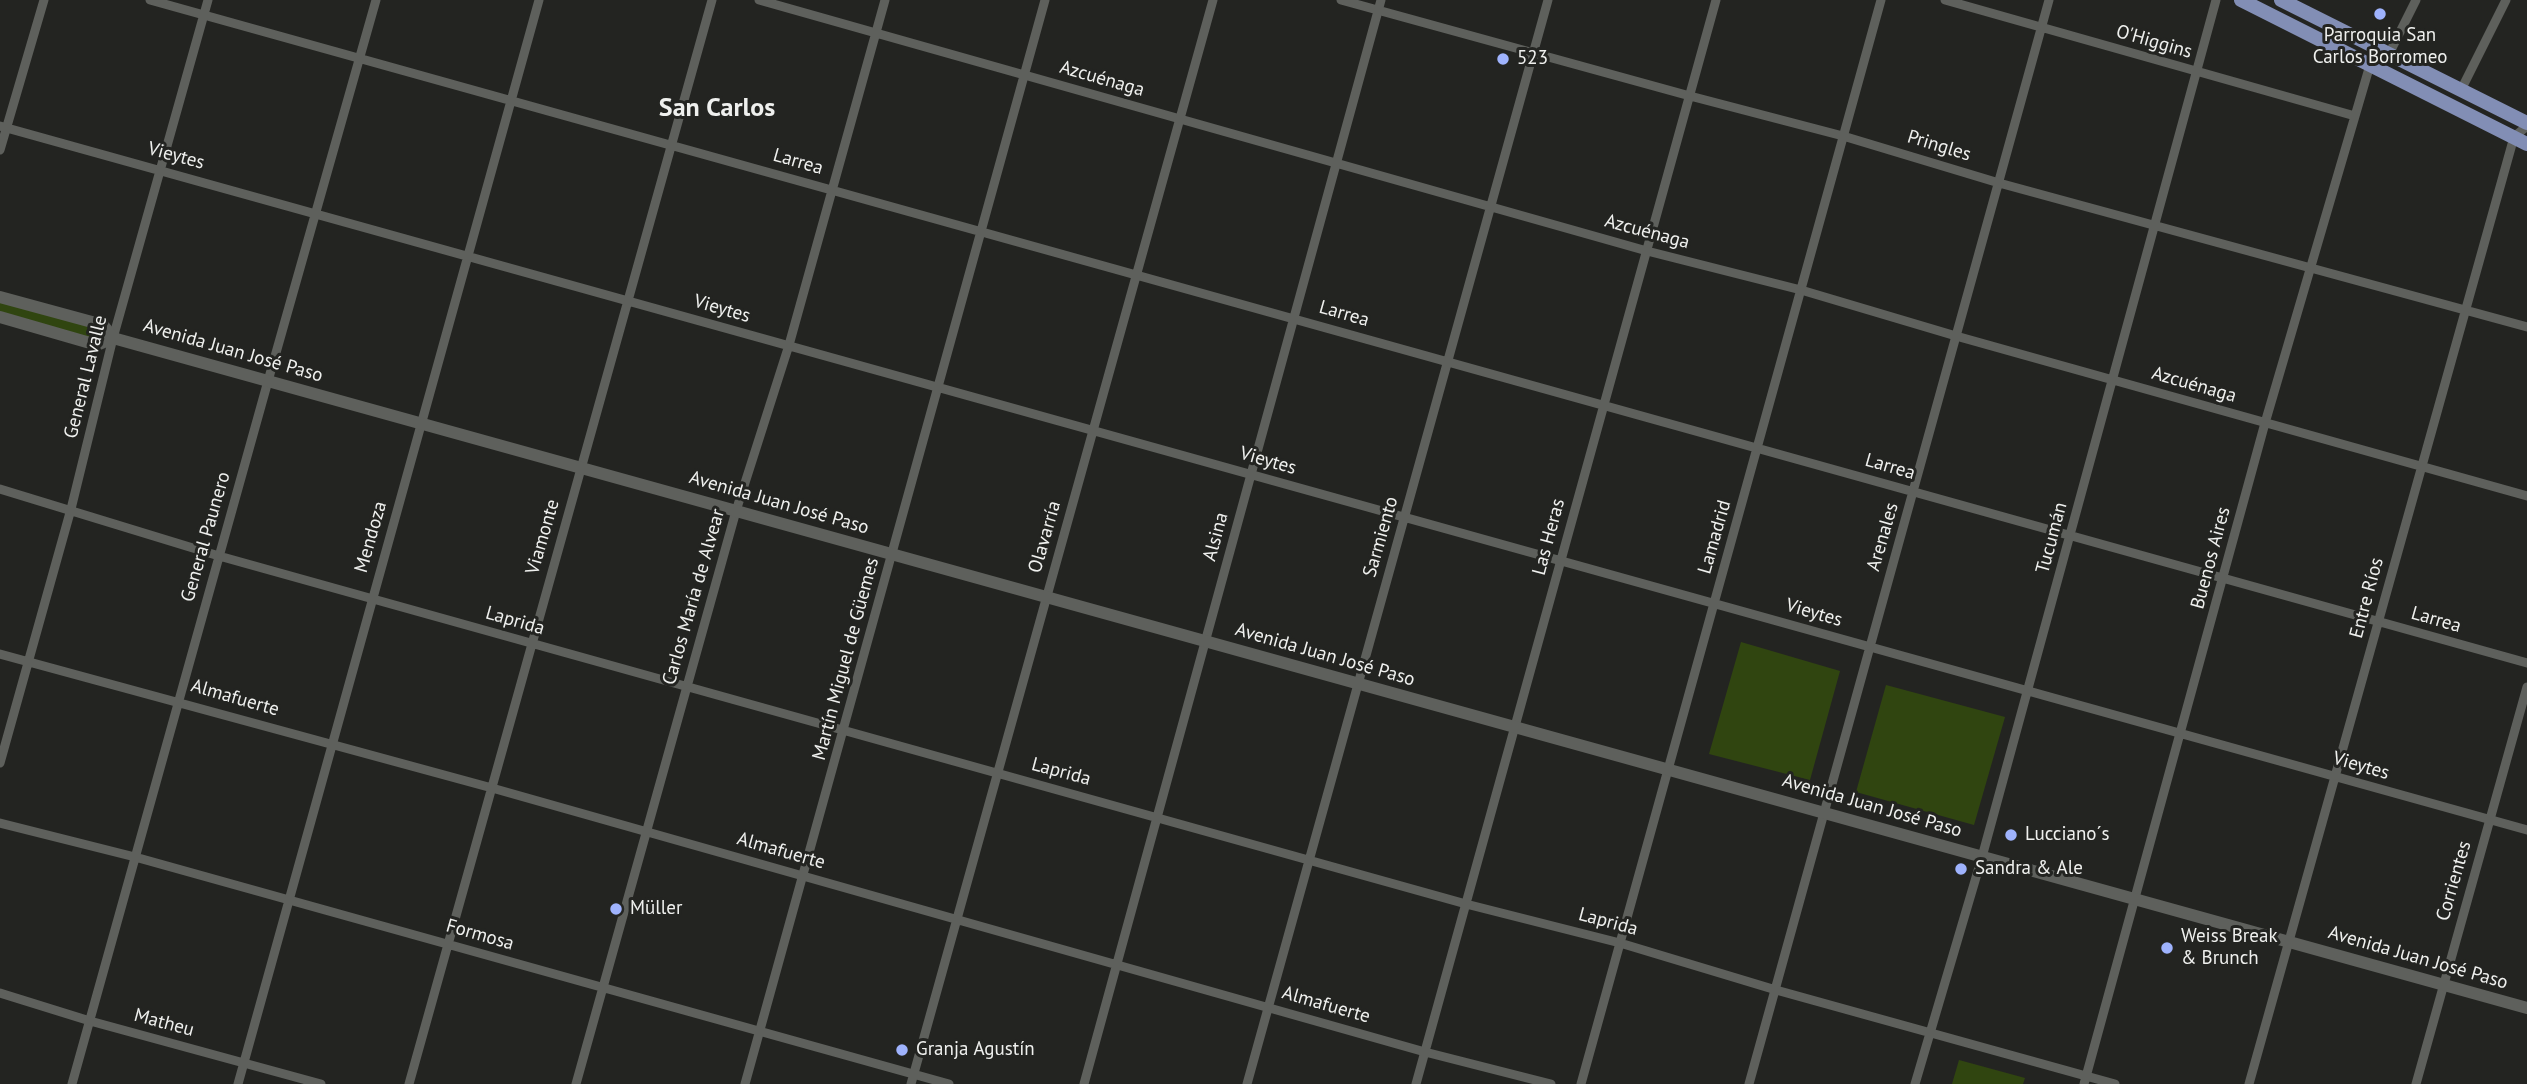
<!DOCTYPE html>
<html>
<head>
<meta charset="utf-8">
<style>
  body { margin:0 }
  canvas { display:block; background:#232421 }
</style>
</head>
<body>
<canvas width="2527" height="1084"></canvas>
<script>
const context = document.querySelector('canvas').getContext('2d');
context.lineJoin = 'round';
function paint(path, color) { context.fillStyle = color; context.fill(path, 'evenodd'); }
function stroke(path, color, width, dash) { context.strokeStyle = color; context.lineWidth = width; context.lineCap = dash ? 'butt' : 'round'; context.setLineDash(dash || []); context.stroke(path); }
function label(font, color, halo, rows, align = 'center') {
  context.font = font + ' "PT Sans",sans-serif'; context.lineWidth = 6; context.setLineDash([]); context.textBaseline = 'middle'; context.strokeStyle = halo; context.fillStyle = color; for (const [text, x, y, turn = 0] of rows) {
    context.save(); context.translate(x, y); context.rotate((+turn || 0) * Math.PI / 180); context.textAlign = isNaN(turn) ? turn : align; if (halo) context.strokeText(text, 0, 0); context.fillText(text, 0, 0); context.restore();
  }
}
paint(new Path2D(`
  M 0,302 L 103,330 L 105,336 L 98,340 L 0,313 Z
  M 1741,642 L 1840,671 L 1810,780 L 1709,754 Z
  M 1886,685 L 2005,717 L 1974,825 L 1856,792 Z
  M 1959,1060 L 2025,1078 L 2023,1084 L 1952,1084 Z`), '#304510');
stroke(new Path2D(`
  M 150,0 L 2527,663
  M 759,0 L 1647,251 L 1801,290 L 1956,336 L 2527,496
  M 1341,0 L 1690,96 L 1843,136 L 1999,183 L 2527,327
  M 1945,0 L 2355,116
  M 2461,90 L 2506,0
  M 0,126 L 2527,830
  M 0,150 L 44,0
  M 0,489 L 219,556 L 1466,904 L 1620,943 L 1776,990 L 2115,1084
  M 0,654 L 492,788 L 1425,1052 L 1551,1084
  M 0,763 L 71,509 L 113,338 L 208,0
  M 0,823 L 135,857 L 949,1084
  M 0,993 L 90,1021 L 321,1084
  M 72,1084 L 268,381 L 376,0
  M 238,1084 L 539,0
  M 409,1084 L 712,0
  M 576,1084 L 736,511 L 789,345 L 885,0
  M 745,1084 L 1045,0
  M 911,1084 L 1213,0
  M 1084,1084 L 1381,0
  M 1247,1084 L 1548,0
  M 1416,1084 L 1716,0
  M 1581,1084 L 1881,0
  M 1749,1084 L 2049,0
  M 1915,1084 L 1982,857 L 2216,0
  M 2084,1084 L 2265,423 L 2370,65 L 2389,54 L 2416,0
  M 2249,1084 L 2514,137 L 2527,126
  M 2416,1084 L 2527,687`), '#5e605c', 9);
stroke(new Path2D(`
  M 0,297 L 103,325 L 113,338 L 2527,1008
  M 0,317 L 97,345 L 113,338`), '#5e605c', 12);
stroke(new Path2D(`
  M 2241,0 L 2527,144
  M 2281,0 L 2527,123`), '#828eb5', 14);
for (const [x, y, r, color] of [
  [2380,14,7,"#9fb3fd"],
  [1503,59,7,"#9fb3fd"],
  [2011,835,7,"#9fb3fd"],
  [1961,869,7,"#9fb3fd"],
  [616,909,7,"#9fb3fd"],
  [2167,948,7,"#9fb3fd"],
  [902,1050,7,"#9fb3fd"]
]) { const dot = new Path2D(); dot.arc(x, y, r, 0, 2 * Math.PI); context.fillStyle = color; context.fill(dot); stroke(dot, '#232421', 2.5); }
label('19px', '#eff0ee', '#232421', [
  ["Parroquia San",2380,36,"center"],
  ["Carlos Borromeo",2380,58,"center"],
  ["523",1517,59],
  ["Lucciano´s",2025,835],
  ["Sandra & Ale",1975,869],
  ["Müller",630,909],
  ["Weiss Break",2181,937],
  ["& Brunch",2181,959],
  ["Granja Agustín",916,1050]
], 'left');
label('19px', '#eff0ee', '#232421', [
  ["O'Higgins",2154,42,16],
  ["Azcuénaga",1102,79,16],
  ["Pringles",1939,146,17],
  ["Vieytes",176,156,15],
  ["Larrea",798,162,16],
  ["Azcuénaga",1647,232,15],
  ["Vieytes",722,309,16],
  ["Larrea",1344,314,16],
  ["Avenida Juan José Paso",233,351,16],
  ["General Lavalle",86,377,-76],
  ["Azcuénaga",2194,385,16],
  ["Vieytes",1268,461,16],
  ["Larrea",1890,467,16],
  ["Avenida Juan José Paso",779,503,16],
  ["General Paunero",206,537,-74],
  ["Mendoza",371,537,-74],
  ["Viamonte",543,537,-74],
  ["Olavarría",1045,537,-74],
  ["Alsina",1216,537,-75],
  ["Sarmiento",1381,537,-74],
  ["Las Heras",1549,537,-75],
  ["Lamadrid",1715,537,-74],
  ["Arenales",1883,537,-74],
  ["Tucumán",2052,538,-75],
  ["Buenos Aires",2211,558,-75],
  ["Carlos María de Alvear",694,597,-74],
  ["Entre Ríos",2367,598,-75],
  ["Vieytes",1814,613,16],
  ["Larrea",2436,620,16],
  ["Laprida",515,621,16],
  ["Avenida Juan José Paso",1325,655,16],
  ["Martín Miguel de Güemes",846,659,-75],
  ["Almafuerte",235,698,16],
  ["Vieytes",2361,766,16],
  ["Laprida",1061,772,15],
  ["Avenida Juan José Paso",1872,806,16],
  ["Almafuerte",781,851,16],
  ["Corrientes",2454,881,-74],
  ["Laprida",1608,922,15],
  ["Formosa",480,935,16],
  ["Avenida Juan José Paso",2418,958,16],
  ["Almafuerte",1326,1005,16],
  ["Matheu",164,1023,15]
]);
label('bold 26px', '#eff0ee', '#232421', [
  ["San Carlos",717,109]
]);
</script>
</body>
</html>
